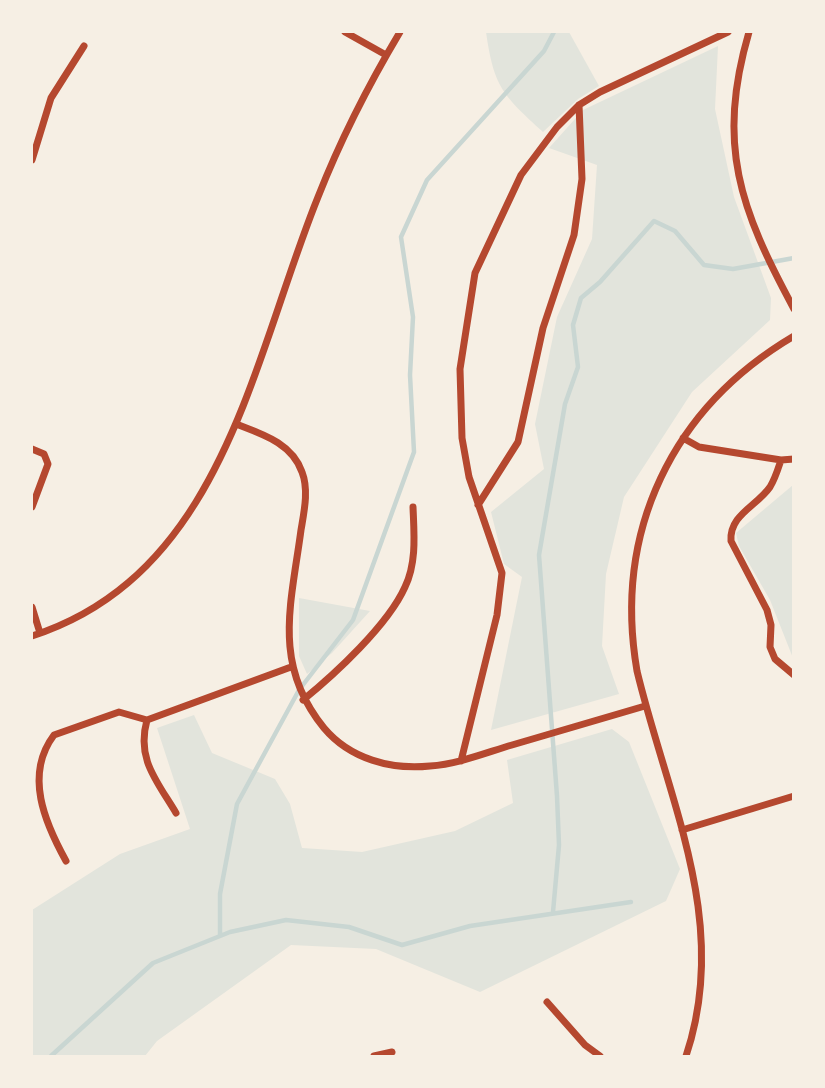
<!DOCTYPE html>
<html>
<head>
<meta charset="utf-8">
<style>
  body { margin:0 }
  #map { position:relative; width:825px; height:1088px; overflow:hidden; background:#f6efe4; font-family:"Fira Sans",sans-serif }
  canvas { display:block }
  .frame { position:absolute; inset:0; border:33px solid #f6efe4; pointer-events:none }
</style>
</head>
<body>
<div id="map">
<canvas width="825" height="1088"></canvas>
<div class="frame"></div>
</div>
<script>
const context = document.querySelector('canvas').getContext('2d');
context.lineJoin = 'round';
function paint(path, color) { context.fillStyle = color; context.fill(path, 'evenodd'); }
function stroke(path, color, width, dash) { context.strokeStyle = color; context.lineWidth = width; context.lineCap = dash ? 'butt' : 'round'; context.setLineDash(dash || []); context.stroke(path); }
paint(new Path2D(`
  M 486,32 L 569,32 L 599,86 L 578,99 L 543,132 C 503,95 494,88 486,32 Z
  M 718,46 L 715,109 L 734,197 L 771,298 L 770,320 L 692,392 L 624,497 L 606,574 L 602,646 L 619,694 L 491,730 L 522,577 L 504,564 L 491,512 L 544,469 L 535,424 L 557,317 L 592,239 L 597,165 L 549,148 L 583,110 Z
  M 793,485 L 793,658 L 770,600 L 739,546 L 736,533 Z
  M 299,598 L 370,611 L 332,653 L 307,674 L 299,656 Z
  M 194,715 L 212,753 L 275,779 L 290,804 L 302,848 L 362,852 L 455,831 L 513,803 L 507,760 L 612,729 L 629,742 L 680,869 L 666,901 L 480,992 L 376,949 L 291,945 L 157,1041 L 145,1056 L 32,1056 L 32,910 L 120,854 L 190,829 L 157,728 Z`), '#e2e4dc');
stroke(new Path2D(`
  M 553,912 L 559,845 L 557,796 L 539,555 L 565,404 L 578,367 L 573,325 L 581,298 L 600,282 L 654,221 L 675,231 L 704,265 L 733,269 L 794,258
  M 220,936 L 220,894 L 237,804 L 299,690 L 353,620 L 414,452 L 410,375 L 413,317 L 401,237 L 427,180 L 544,51 L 554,32
  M 51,1056 L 153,963 L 230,932 L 286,920 L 349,927 L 402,945 L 470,926 L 631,902`), '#c9d6d2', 4.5);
stroke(new Path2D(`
  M 345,32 L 386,55
  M 749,32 C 716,145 740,209 794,309
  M 32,160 L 51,98 L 84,46
  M 236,424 C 262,434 292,443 302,472 C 309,490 304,512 301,530 C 291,605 272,664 324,728 C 350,759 391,770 430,766 C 458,764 485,753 512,745 C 557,732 601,719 645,706
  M 683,438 L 699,447 L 781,460 L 794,459
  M 32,449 L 44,454 L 48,464 L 32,507
  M 781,460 C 778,469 775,479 770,487 C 757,506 729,515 731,541 L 767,610 L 771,625 L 770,647 L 775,659 L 794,675
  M 478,505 L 518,442 L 543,328 L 574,235 L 582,179 L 579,105
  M 32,607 L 40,633
  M 32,636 C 223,574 252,360 318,197 C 340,141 369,84 400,32
  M 303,700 C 335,674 388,625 405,587 C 417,562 414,533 413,507
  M 147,720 C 136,759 157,781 176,813
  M 461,761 L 497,615 L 502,573 L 469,477 L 462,438 L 460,369 L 475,273 L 521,175 L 557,127 L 579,105 L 600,92 L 728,32
  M 682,830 L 794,796
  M 66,861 C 45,823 24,775 54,735 L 119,712 L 147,720 L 291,667
  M 547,1002 L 585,1045 L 600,1056
  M 374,1056 L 392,1052
  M 686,1056 C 731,922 668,800 637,671 C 613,531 672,408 794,336`), '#b5482f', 7);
</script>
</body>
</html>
